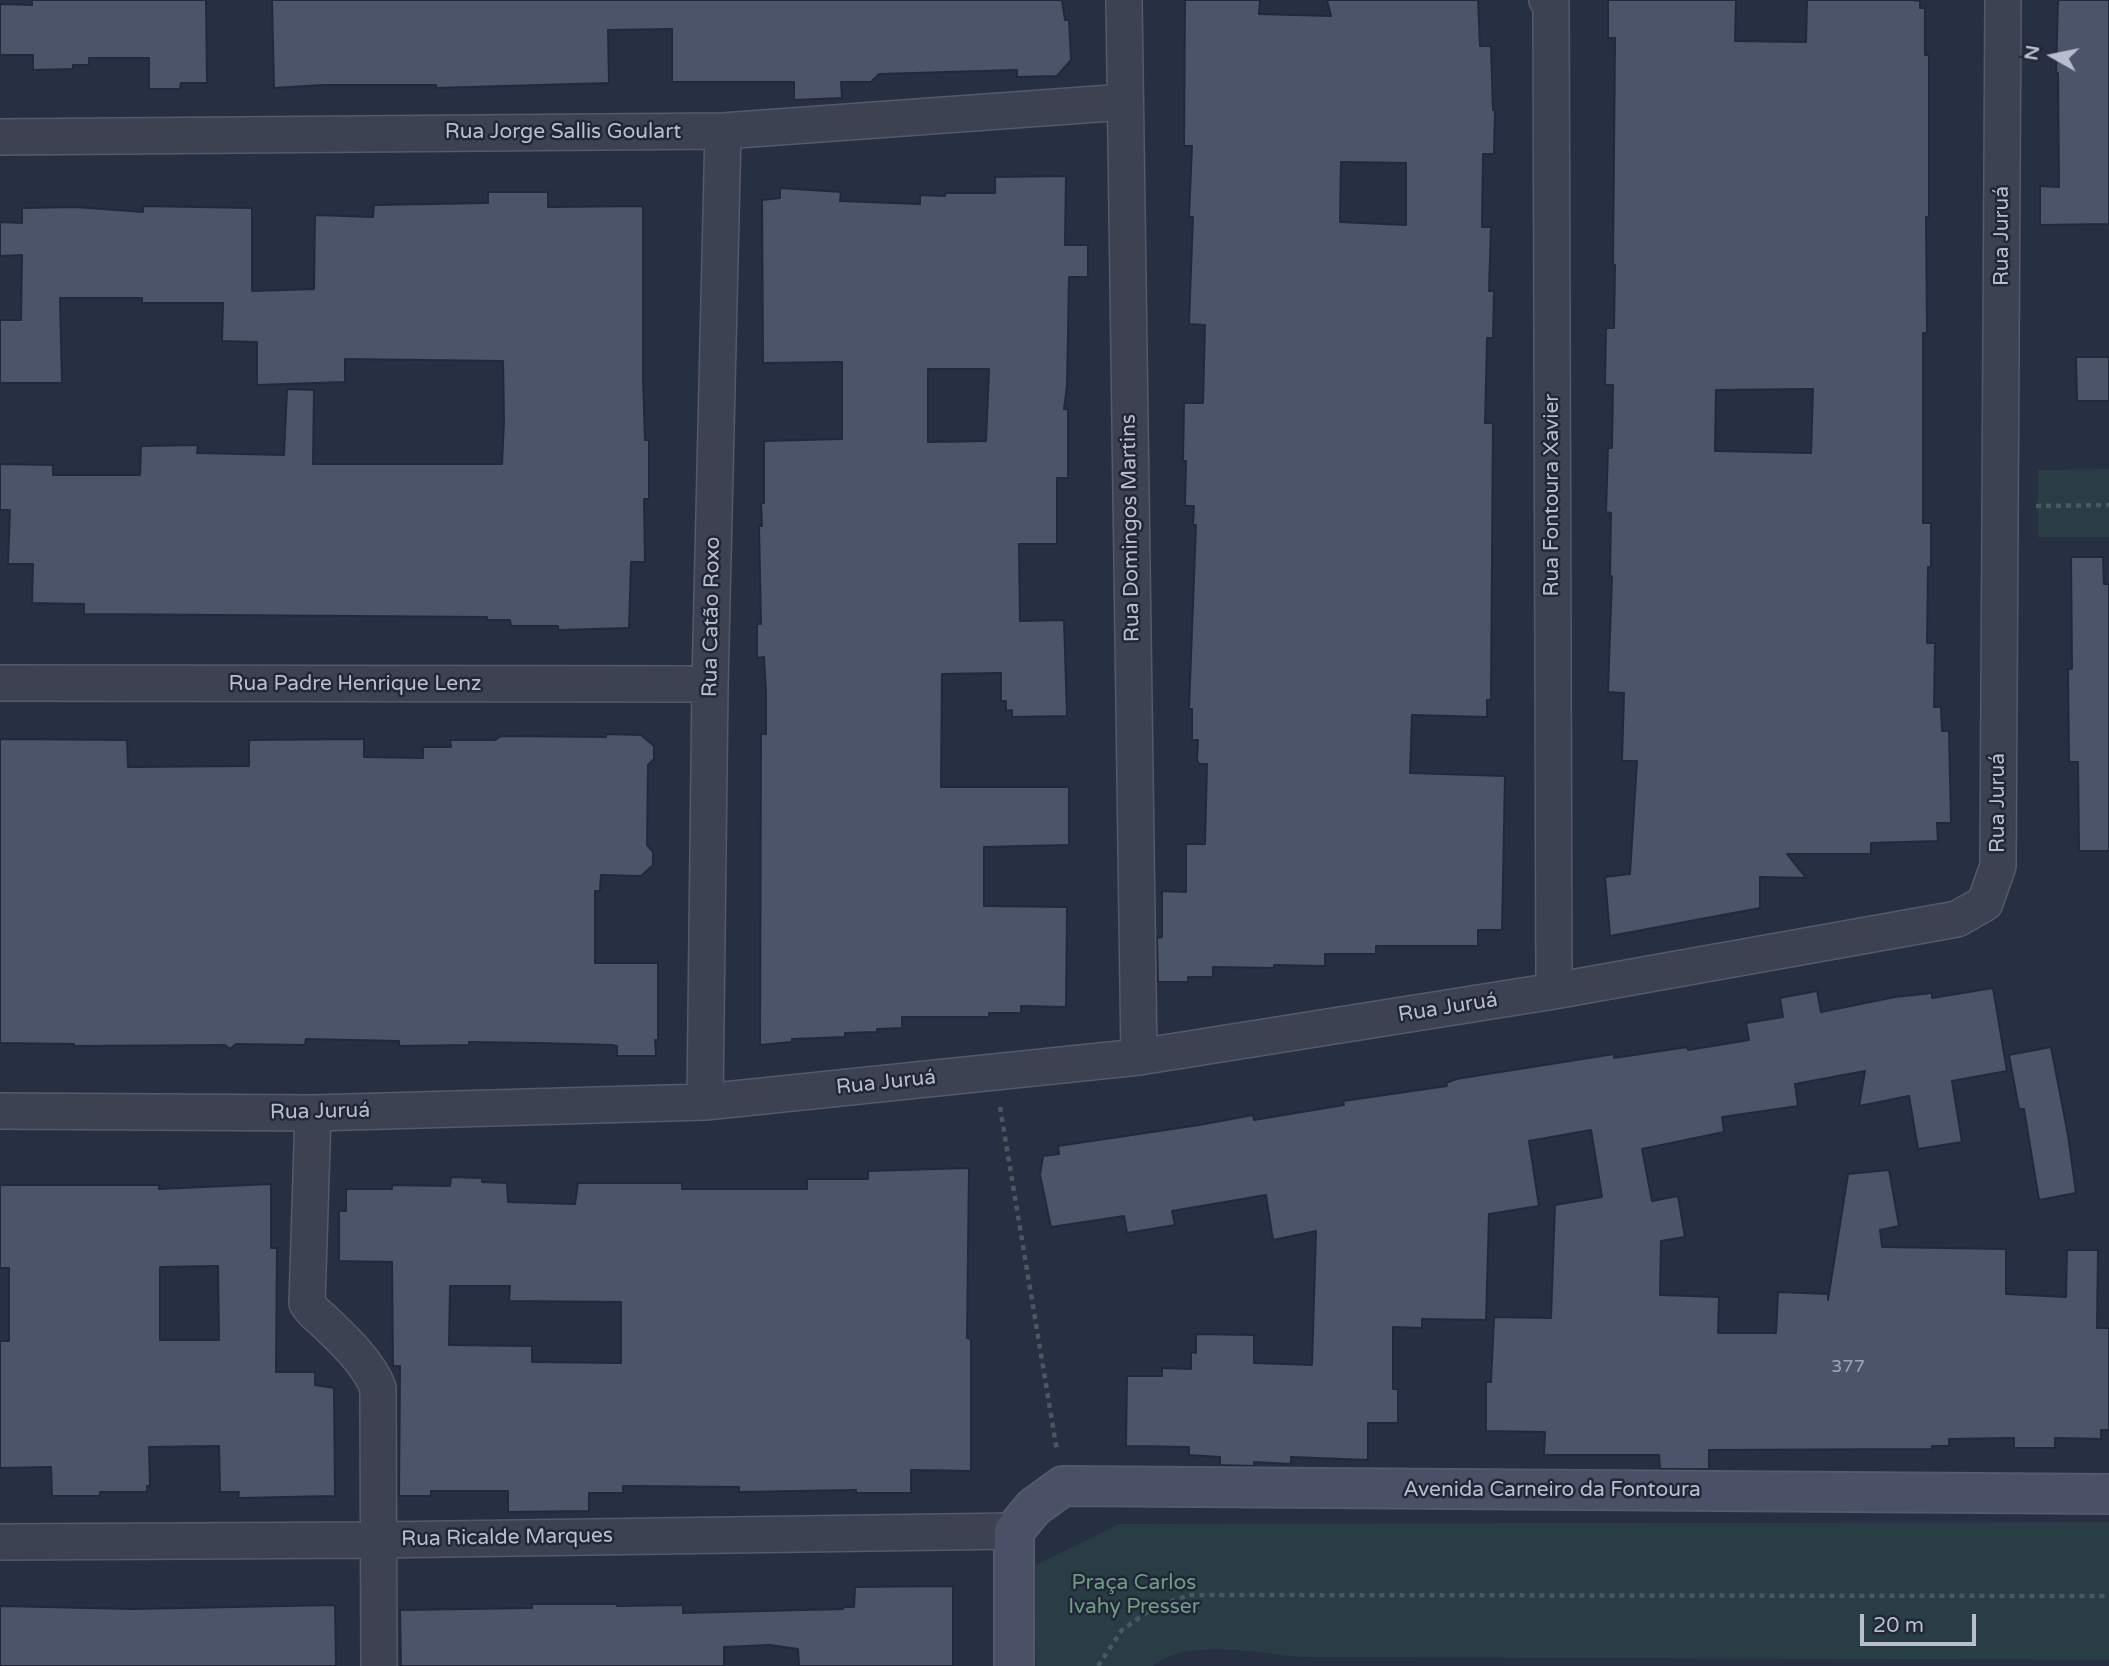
<!DOCTYPE html>
<html>
<head>
<meta charset="utf-8">
<style>
  body { margin:0 }
  #map { position:relative; width:2109px; height:1666px; overflow:hidden; background:#272f43; font-family:"Varela Round",sans-serif }
  canvas { display:block }
  .north { position:absolute; left:2018px; top:21px; width:70px; height:70px; -webkit-text-stroke:5px #202738; paint-order:stroke; rotate:279deg; font-size:19px; font-weight:700; line-height:28px; text-align:center; color:#b9becc }
  .north::after { content:''; display:block; margin:auto; width:24px; height:32px; background:#b9becc; clip-path:polygon(50% 0,100% 100%,50% 72%,0 100%) }
  .scale { position:absolute; left:1860px; top:1614px; width:116px; height:32px; box-sizing:border-box; border:4px solid #b9becc; border-top:0; padding-left:9px; font-size:21px; line-height:24px; white-space:nowrap; color:#b9becc; -webkit-text-stroke:5px #202738; paint-order:stroke }
</style>
</head>
<body>
<div id="map">
<canvas width="2109" height="1666"></canvas>
<div class="north">N</div>
<div class="scale">20 m</div>
</div>
<script>
const context = document.querySelector('canvas').getContext('2d');
context.lineJoin = 'round';
function paint(path, color) { context.fillStyle = color; context.fill(path, 'evenodd'); }
function stroke(path, color, width, dash) { context.strokeStyle = color; context.lineWidth = width; context.lineCap = dash ? 'butt' : 'round'; context.setLineDash(dash || []); context.stroke(path); }
function label(font, color, halo, rows, align = 'center') {
  context.font = font + ' "Varela Round",sans-serif'; context.lineWidth = 5; context.setLineDash([]); context.textBaseline = 'middle'; context.strokeStyle = halo; context.fillStyle = color; for (const [text, x, y, turn = 0] of rows) {
    context.save(); context.translate(x, y); context.rotate((+turn || 0) * Math.PI / 180); context.textAlign = isNaN(turn) ? turn : align; if (halo) context.strokeText(text, 0, 0); context.fillText(text, 0, 0); context.restore();
  }
}
paint(new Path2D(`
  M 2109,469 L 2109,537 L 2038,537 L 2038,470 Z
  M 2109,1522 L 2109,1660 L 1299,1657 C 1259,1653 1185,1638 1153,1666 L 1036,1666 L 1034,1566 L 1119,1524 Z`), '#293d44');
const building = new Path2D(`
  M 32,0 L 206,0 L 207,83 L 181,83 L 180,89 L 149,89 L 149,58 L 89,58 L 89,65 L 73,65 L 73,69 L 33,70 L 33,55 L 0,55 L 0,4 L 32,5 Z
  M 272,0 L 1062,0 L 1065,20 L 1069,20 L 1071,60 L 1057,76 L 1017,77 L 1017,70 L 879,74 L 871,82 L 841,82 L 842,98 L 794,100 L 794,82 L 672,82 L 672,29 L 608,30 L 609,83 L 436,88 L 436,85 L 322,85 L 274,88 Z
  M 1185,0 L 1260,0 L 1259,14 L 1331,16 L 1327,0 L 1478,0 L 1480,46 L 1491,46 L 1493,110 L 1495,110 L 1494,154 L 1483,154 L 1482,227 L 1491,227 L 1489,291 L 1494,291 L 1493,338 L 1487,338 L 1485,423 L 1493,423 L 1491,700 L 1487,700 L 1487,717 L 1412,715 L 1410,773 L 1505,776 L 1502,930 L 1478,930 L 1478,946 L 1376,946 L 1376,954 L 1325,954 L 1325,966 L 1274,965 L 1274,968 L 1213,967 L 1213,977 L 1188,977 L 1188,982 L 1158,982 L 1157,938 L 1162,937 L 1162,891 L 1186,892 L 1186,844 L 1205,844 L 1207,764 L 1199,764 L 1197,760 L 1198,740 L 1192,740 L 1192,709 L 1189,709 L 1196,525 L 1193,525 L 1194,506 L 1185,506 L 1186,461 L 1183,461 L 1184,403 L 1203,403 L 1205,325 L 1189,324 L 1193,217 L 1189,217 L 1192,146 L 1184,146 ZM 1341,162 L 1406,163 L 1406,225 L 1340,222 Z
  M 1608,0 L 1736,0 L 1735,41 L 1806,42 L 1807,0 L 1912,0 L 1920,1 L 1920,8 L 1925,8 L 1925,55 L 1929,55 L 1929,217 L 1926,217 L 1927,333 L 1923,333 L 1923,523 L 1931,523 L 1931,567 L 1928,567 L 1927,643 L 1935,643 L 1934,707 L 1941,707 L 1942,731 L 1949,731 L 1951,823 L 1937,823 L 1938,841 L 1871,843 L 1871,854 L 1787,854 L 1806,878 L 1760,877 L 1760,908 L 1610,936 L 1605,877 L 1630,874 L 1637,761 L 1622,761 L 1624,693 L 1608,692 L 1612,576 L 1610,576 L 1611,513 L 1606,512 L 1608,448 L 1612,448 L 1613,385 L 1605,385 L 1606,328 L 1614,328 L 1615,265 L 1613,265 L 1615,38 L 1608,38 ZM 1813,389 L 1811,453 L 1715,451 L 1716,390 Z
  M 2058,0 L 2109,0 L 2109,224 L 2040,225 L 2040,186 L 2059,187 L 2058,73 L 2056,73 Z
  M 1066,176 L 1065,245 L 1088,245 L 1088,277 L 1069,277 L 1067,385 L 1064,409 L 1068,409 L 1068,478 L 1057,478 L 1057,544 L 1019,544 L 1020,621 L 1064,620 L 1067,716 L 1012,717 L 1012,710 L 1006,711 L 1006,701 L 1001,701 L 1001,673 L 942,674 L 941,787 L 1069,787 L 1069,845 L 984,847 L 984,906 L 1067,907 L 1066,1007 L 1021,1006 L 1021,1013 L 989,1013 L 989,1017 L 902,1017 L 902,1028 L 877,1029 L 877,1032 L 845,1033 L 845,1037 L 792,1039 L 792,1042 L 760,1045 L 761,734 L 766,734 L 766,693 L 764,657 L 757,658 L 757,624 L 761,624 L 759,526 L 762,526 L 761,503 L 764,503 L 764,441 L 842,439 L 842,362 L 763,363 L 762,200 L 780,198 L 780,188 L 841,192 L 840,201 L 920,204 L 920,195 L 945,196 L 945,193 L 995,193 L 995,177 ZM 928,369 L 989,369 L 986,441 L 928,442 Z
  M 488,192 L 548,192 L 548,207 L 643,206 L 643,378 L 645,440 L 649,440 L 649,499 L 644,499 L 645,562 L 631,562 L 629,628 L 558,630 L 558,626 L 511,626 L 510,620 L 487,620 L 487,617 L 84,614 L 84,604 L 32,603 L 33,564 L 8,564 L 10,510 L 0,510 L 0,464 L 53,465 L 53,475 L 140,475 L 141,446 L 198,445 L 197,453 L 284,455 L 287,389 L 314,390 L 313,464 L 502,464 L 504,421 L 503,361 L 345,359 L 345,382 L 257,385 L 257,342 L 222,341 L 223,303 L 142,303 L 142,298 L 60,298 L 62,383 L 0,383 L 0,320 L 21,320 L 22,255 L 0,256 L 0,222 L 22,223 L 22,208 L 75,207 L 143,212 L 143,206 L 252,208 L 252,291 L 314,289 L 315,215 L 373,217 L 374,205 L 488,203 Z
  M 2076,357 L 2109,357 L 2109,401 L 2077,401 Z
  M 2071,557 L 2103,557 L 2104,584 L 2109,584 L 2109,851 L 2079,851 L 2078,762 L 2069,762 L 2068,669 L 2072,669 Z
  M 606,734 L 641,735 L 654,746 L 654,759 L 648,765 L 647,845 L 653,852 L 653,865 L 641,876 L 601,875 L 600,891 L 595,891 L 595,963 L 658,963 L 658,1040 L 655,1040 L 656,1056 L 617,1056 L 617,1046 L 612,1045 L 537,1043 L 469,1042 L 469,1045 L 399,1046 L 399,1041 L 306,1039 L 305,1045 L 236,1044 L 230,1049 L 225,1045 L 74,1046 L 74,1044 L 0,1043 L 0,739 L 127,740 L 128,767 L 249,766 L 249,740 L 364,739 L 364,757 L 423,758 L 423,747 L 451,747 L 450,740 L 495,740 L 501,736 L 606,737 Z
  M 1993,988 L 2007,1071 L 1952,1081 L 1962,1142 L 1918,1149 L 1909,1096 L 1859,1106 L 1865,1071 L 1795,1084 L 1798,1106 L 1722,1117 L 1724,1132 L 1642,1149 L 1652,1201 L 1678,1196 L 1685,1237 L 1661,1241 L 1660,1295 L 1719,1297 L 1718,1333 L 1776,1333 L 1778,1292 L 1828,1294 L 1828,1300 L 1848,1174 L 1889,1170 L 1899,1226 L 1880,1230 L 1882,1247 L 2006,1249 L 2006,1294 L 2066,1297 L 2067,1250 L 2098,1250 L 2097,1328 L 2109,1328 L 2109,1430 L 2101,1430 L 2101,1439 L 2055,1438 L 2055,1448 L 2014,1448 L 2014,1438 L 1949,1439 L 1949,1446 L 1932,1446 L 1932,1449 L 1709,1450 L 1709,1469 L 1660,1469 L 1659,1455 L 1544,1455 L 1545,1432 L 1486,1431 L 1486,1382 L 1491,1382 L 1494,1317 L 1551,1318 L 1555,1205 L 1602,1197 L 1591,1130 L 1529,1141 L 1539,1206 L 1489,1214 L 1486,1320 L 1422,1319 L 1422,1328 L 1393,1327 L 1393,1389 L 1398,1389 L 1398,1423 L 1368,1423 L 1368,1460 L 1291,1457 L 1291,1464 L 1254,1462 L 1254,1466 L 1220,1465 L 1220,1457 L 1189,1455 L 1189,1447 L 1126,1446 L 1127,1376 L 1162,1376 L 1162,1368 L 1191,1369 L 1191,1352 L 1196,1353 L 1196,1334 L 1254,1335 L 1254,1363 L 1312,1365 L 1316,1231 L 1273,1240 L 1266,1195 L 1172,1211 L 1175,1225 L 1127,1233 L 1124,1216 L 1051,1227 L 1040,1175 L 1043,1156 L 1059,1154 L 1058,1146 L 1199,1125 L 1253,1115 L 1254,1120 L 1344,1105 L 1343,1101 L 1447,1086 L 1446,1083 L 1456,1079 L 1614,1054 L 1614,1058 L 1687,1047 L 1688,1050 L 1749,1040 L 1746,1023 L 1783,1017 L 1780,998 L 1817,991 L 1821,1012 L 1895,997 L 1932,993 L 1932,998 Z
  M 2051,1047 L 2068,1135 L 2076,1193 L 2039,1200 L 2024,1109 L 2019,1109 L 2009,1055 Z
  M 969,1168 L 967,1338 L 971,1339 L 971,1471 L 911,1470 L 911,1493 L 856,1493 L 856,1490 L 739,1492 L 739,1487 L 623,1486 L 623,1493 L 589,1493 L 589,1511 L 508,1512 L 508,1491 L 431,1491 L 431,1496 L 399,1496 L 400,1366 L 393,1366 L 392,1262 L 339,1261 L 339,1211 L 346,1211 L 346,1189 L 392,1189 L 392,1185 L 450,1186 L 451,1177 L 482,1178 L 482,1182 L 507,1183 L 508,1202 L 575,1204 L 578,1183 L 682,1183 L 682,1189 L 807,1189 L 807,1179 L 868,1179 L 868,1171 ZM 450,1286 L 510,1286 L 509,1301 L 621,1302 L 621,1363 L 532,1362 L 532,1346 L 449,1345 Z
  M 271,1184 L 271,1248 L 277,1248 L 276,1372 L 315,1372 L 315,1385 L 334,1388 L 335,1496 L 238,1498 L 239,1492 L 220,1492 L 219,1446 L 149,1447 L 150,1486 L 147,1486 L 147,1492 L 100,1492 L 100,1496 L 52,1496 L 51,1467 L 0,1468 L 0,1341 L 9,1341 L 9,1268 L 0,1268 L 0,1185 L 159,1185 L 159,1189 ZM 218,1266 L 219,1340 L 160,1340 L 160,1267 Z
  M 953,1586 L 953,1666 L 799,1666 L 798,1649 L 770,1645 L 724,1647 L 724,1666 L 401,1666 L 400,1610 L 532,1608 L 532,1604 L 617,1604 L 617,1606 L 683,1605 L 683,1613 L 843,1609 L 843,1607 L 854,1607 L 855,1587 Z
  M 335,1605 L 336,1666 L 0,1666 L 0,1606 L 132,1609 Z`);
paint(building, '#4b5469');
stroke(building, '#22293a', 2);
const minor = new Path2D(`
  M 1124,0 L 1139,1057
  M 1547,0 L 1551,4 L 1554,991
  M 0,137 L 723,131 L 1125,102
  M 0,683 L 710,684
  M 705,1102 L 710,684 L 723,131
  M 0,1111 L 313,1113 L 705,1102 L 1139,1057 L 1554,991 L 1957,919 L 1985,903 L 1998,866 L 2003,0
  M 313,1113 L 307,1303 C 313,1313 318,1315 326,1323 C 345,1341 369,1364 378,1388 L 379,1666
  M 0,1542 L 378,1540 L 1014,1531`);
const secondary = new Path2D(`
  M 1014,1666 L 1014,1531 L 1034,1507 L 1063,1486 L 2109,1494`);
stroke(minor, '#545a6a', 38);
stroke(secondary, '#545a6a', 42);
stroke(new Path2D(`
  M 2036,506 L 2109,505
  M 1000,1107 L 1057,1451
  M 1098,1666 L 1122,1630 L 1153,1608 L 1189,1595 L 2109,1596`), '#485a60', 4.5, [5, 5]);
stroke(minor, '#3c4252', 35);
stroke(secondary, '#4a5065', 38);
label('18px', '#9ea4b3', null, [
  ["377",1848,1367]
]);
label('21px', '#b9becc', '#202738', [
  ["Rua Jorge Sallis Goulart",563,132],
  ["Rua Juruá",2002,236,-90],
  ["Rua Fontoura Xavier",1552,495,-90],
  ["Rua Domingos Martins",1131,528,-91],
  ["Rua Catão Roxo",712,617,-89],
  ["Rua Padre Henrique Lenz",355,684],
  ["Rua Juruá",1998,803,-90],
  ["Rua Juruá",1448,1008,-9],
  ["Rua Juruá",886,1083,-6],
  ["Rua Juruá",320,1112,-1],
  ["Avenida Carneiro da Fontoura",1552,1490],
  ["Rua Ricalde Marques",507,1538,-1]
]);
label('21px', '#709d80', '#202738', [
  ["Praça Carlos",1134,1583],
  ["Ivahy Presser",1134,1607]
]);
</script>
</body>
</html>
